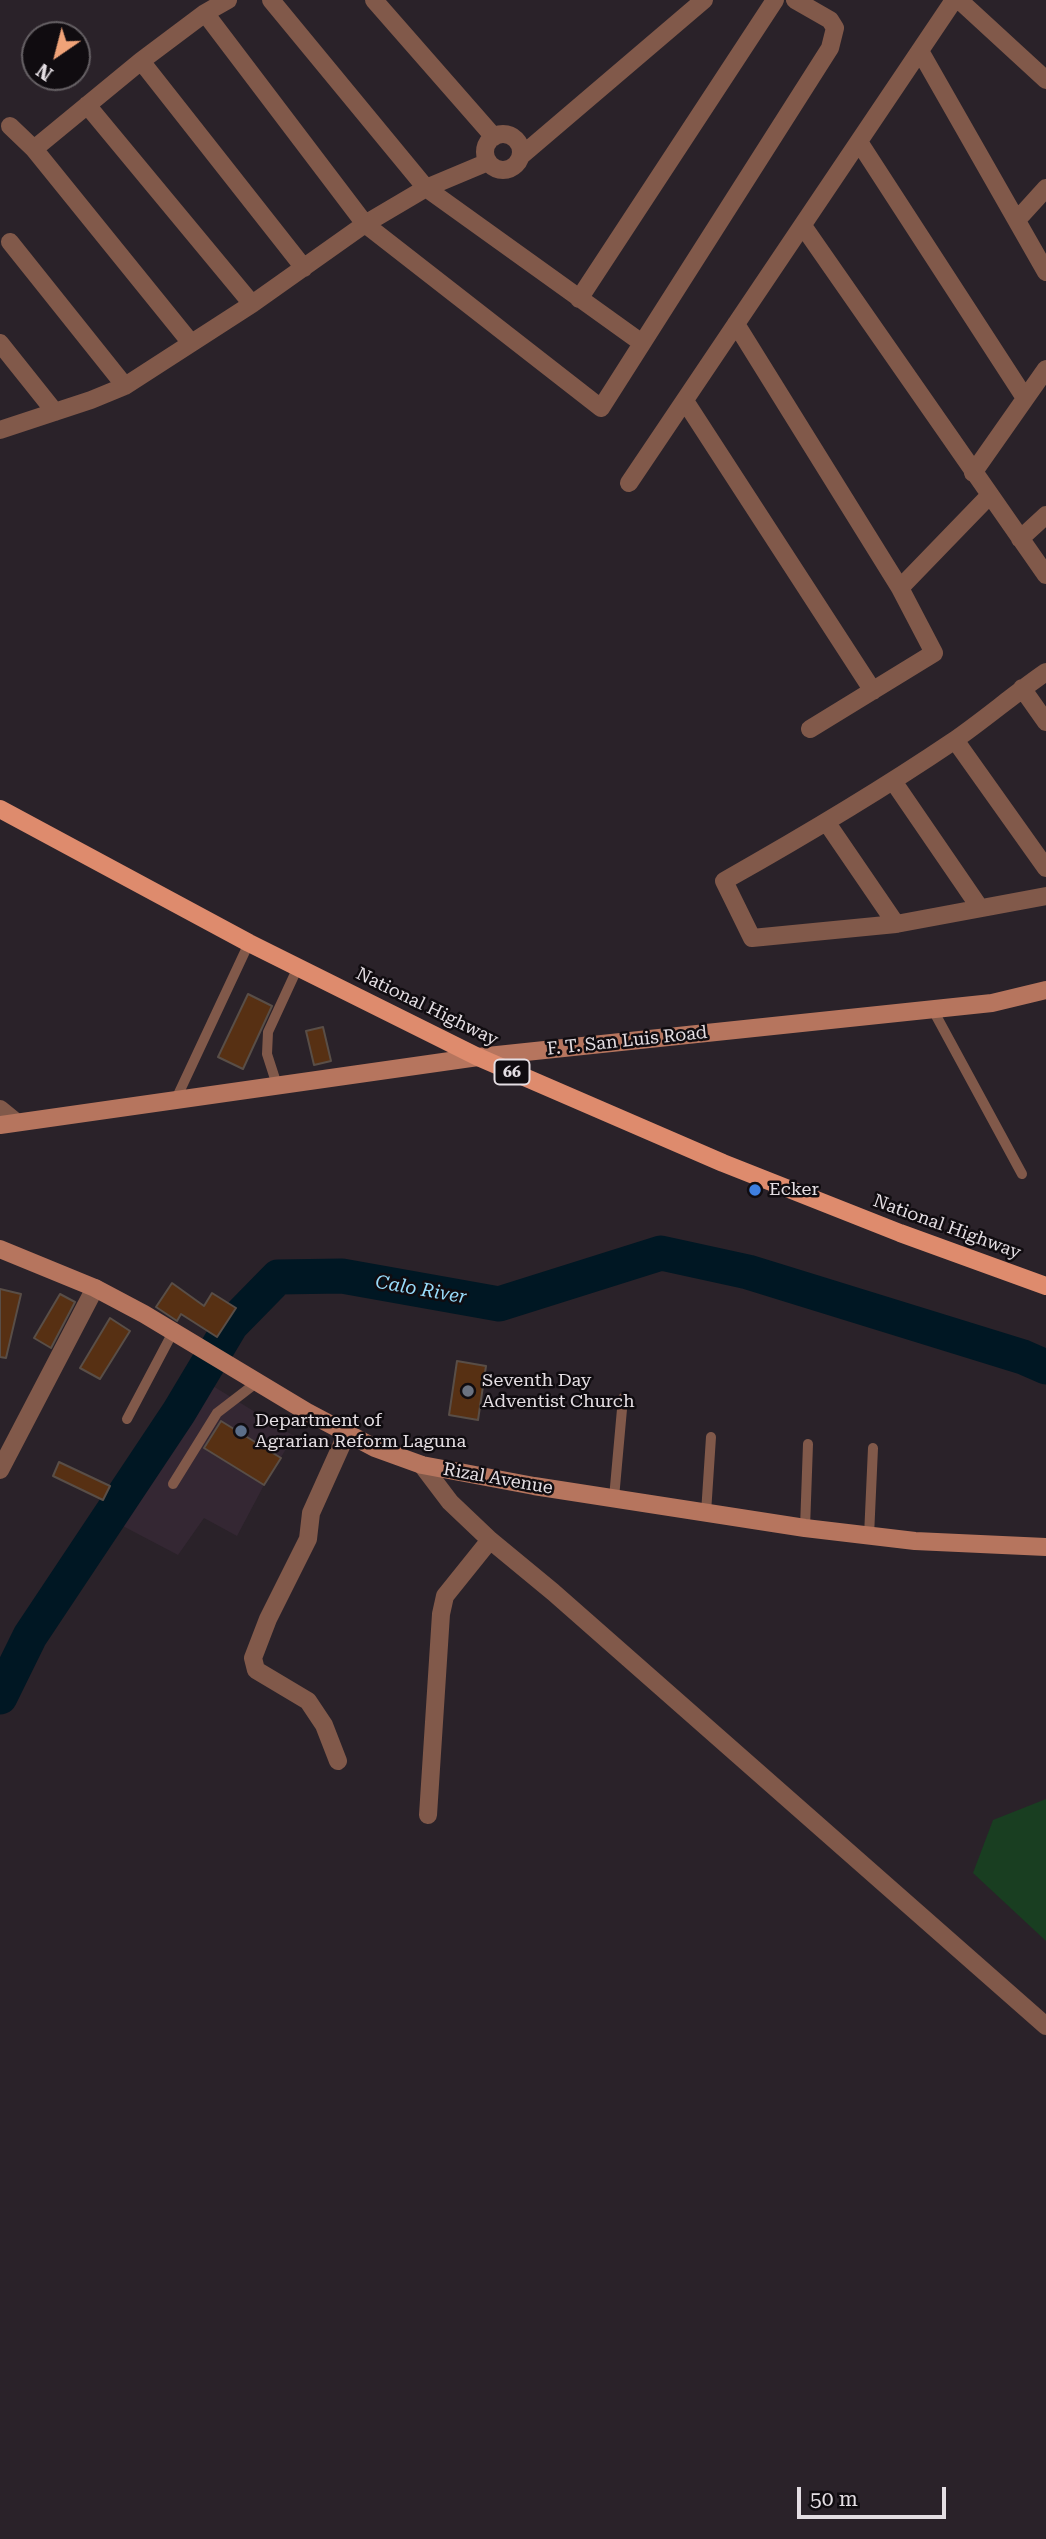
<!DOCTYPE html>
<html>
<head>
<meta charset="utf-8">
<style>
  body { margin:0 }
  #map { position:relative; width:1046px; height:2539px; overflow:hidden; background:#2a2229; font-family:"Roboto Serif",serif }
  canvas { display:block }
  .north { position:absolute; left:21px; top:21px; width:70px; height:70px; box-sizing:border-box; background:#100c10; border:2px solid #656064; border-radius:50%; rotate:215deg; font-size:19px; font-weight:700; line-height:28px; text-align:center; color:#e4dee3 }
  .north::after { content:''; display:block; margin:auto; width:24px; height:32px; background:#f0a378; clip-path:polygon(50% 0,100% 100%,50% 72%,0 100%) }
  .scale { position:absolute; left:797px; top:2487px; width:149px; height:32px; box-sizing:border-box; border:4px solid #e4dee3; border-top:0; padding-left:9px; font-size:21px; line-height:24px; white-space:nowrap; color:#e4dee3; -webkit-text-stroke:5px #100c10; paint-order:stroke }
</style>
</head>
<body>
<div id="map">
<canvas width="1046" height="2539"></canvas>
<div class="north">N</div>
<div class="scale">50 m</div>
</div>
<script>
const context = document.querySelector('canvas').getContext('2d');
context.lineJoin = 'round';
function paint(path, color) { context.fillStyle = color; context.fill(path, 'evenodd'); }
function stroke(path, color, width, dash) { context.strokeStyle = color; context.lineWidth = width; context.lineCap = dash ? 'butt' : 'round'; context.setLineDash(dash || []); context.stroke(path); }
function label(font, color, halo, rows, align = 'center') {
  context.font = font + ' "Roboto Serif",serif'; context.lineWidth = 5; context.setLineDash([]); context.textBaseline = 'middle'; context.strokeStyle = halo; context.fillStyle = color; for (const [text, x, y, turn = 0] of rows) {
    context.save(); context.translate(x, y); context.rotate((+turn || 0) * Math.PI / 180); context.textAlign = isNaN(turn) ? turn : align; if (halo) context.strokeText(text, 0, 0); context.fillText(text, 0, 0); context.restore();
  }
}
paint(new Path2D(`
  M 213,1386 L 294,1436 L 264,1485 L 237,1536 L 204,1518 L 178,1555 L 119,1524 L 189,1427 Z`), '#342733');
paint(new Path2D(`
  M 1046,1799 L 1046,1941 L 973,1873 L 993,1820 Z`), '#193e21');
stroke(new Path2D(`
  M 0,1697 L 30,1636 L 179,1412 L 231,1325 L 278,1277 L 342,1276 L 499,1304 L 661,1253 L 748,1272 L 1023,1357 L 1046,1367`), '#001723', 35);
const building = new Path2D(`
  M 248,994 L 272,1006 L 243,1069 L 218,1057 Z
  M 323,1027 L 331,1061 L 314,1065 L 306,1031 Z
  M 172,1283 L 204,1306 L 212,1293 L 236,1308 L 217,1337 L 181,1314 L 177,1321 L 156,1307 Z
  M 0,1289 L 21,1294 L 6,1358 L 0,1357 Z
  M 60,1294 L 75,1302 L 51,1348 L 34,1338 Z
  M 110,1318 L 130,1331 L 100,1379 L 80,1368 Z
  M 457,1361 L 486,1366 L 478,1420 L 449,1415 Z
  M 221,1421 L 281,1458 L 264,1485 L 204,1448 Z
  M 59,1462 L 110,1486 L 103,1500 L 53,1476 Z`);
paint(building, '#573013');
stroke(building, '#594e47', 2);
stroke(new Path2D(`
  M 933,1010 L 1022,1174
  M 277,1085 L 267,1054 L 268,1032 L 298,967
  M 176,1099 L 249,943
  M 127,1419 L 173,1332
  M 173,1484 L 217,1413 L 256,1383
  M 614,1498 L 623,1398
  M 706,1513 L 711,1437
  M 805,1528 L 808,1444
  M 869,1536 L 873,1448`), '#81594a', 10);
stroke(new Path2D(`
  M 271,0 L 426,188 L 642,343
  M 374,0 L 494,137
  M 959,0 L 1046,80
  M 205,13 L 365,224 L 601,408 L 830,48 L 835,28 L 830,20 L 795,0
  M 920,51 L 1046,272
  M 141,61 L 205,13 L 228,0
  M 87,105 L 252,304
  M 10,126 L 34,149 L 191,343
  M485 152a18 18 0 1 1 36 0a18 18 0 1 1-36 0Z
  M 859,142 L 1025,398
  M 34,149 L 141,61 L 304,268
  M 521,156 L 704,0
  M 1017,220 L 1046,188
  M 803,226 L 1046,575
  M 10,242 L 125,386
  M 579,299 L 775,0
  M 736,324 L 900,588 L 934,653 L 810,729
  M 0,343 L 55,412
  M 685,401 L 873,691
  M 0,430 L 91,400 L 125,386 L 252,304 L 365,224 L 426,188 L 488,162
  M 973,473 L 1046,369
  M 629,483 L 954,0
  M 1020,539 L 1046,515
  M 900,588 L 989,496
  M 1046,672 C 1014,694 984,720 952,742 C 878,792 802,837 724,881 L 752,938 L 896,924 L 1046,896
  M 1022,688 L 1046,722
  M 955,740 L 1046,868
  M 893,781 L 980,908
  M 827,823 L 896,924
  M 0,1109 L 16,1122
  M 422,1465 L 450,1502 L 490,1540 L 553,1592 L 1046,2026
  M 0,1470 L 95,1288
  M 338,1761 L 324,1725 L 308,1701 L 256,1670 L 253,1658 L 268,1619 L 308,1539 L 311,1513 L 347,1433
  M 428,1815 L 441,1614 L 445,1596 L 490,1540`), '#81594a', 18);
stroke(new Path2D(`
  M 0,1125 L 478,1057 L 992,1003 L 1046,990
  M 0,1249 L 95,1288 L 144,1314 L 307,1412 L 375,1448 L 422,1465 L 534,1486 L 805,1528 L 915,1541 L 1046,1547`), '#b6755e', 18);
stroke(new Path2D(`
  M 0,809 L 249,943 L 478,1057 L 723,1163 L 900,1233 L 1046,1286`), '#de8b6d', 18);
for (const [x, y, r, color] of [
  [755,1190,7,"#3f7fe0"],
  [468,1391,7,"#6b7280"],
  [241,1431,7,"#5c6f8a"]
]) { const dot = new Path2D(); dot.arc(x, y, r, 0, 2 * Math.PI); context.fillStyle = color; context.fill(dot); stroke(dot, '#100c10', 2.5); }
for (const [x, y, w] of [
  [512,1072,35]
]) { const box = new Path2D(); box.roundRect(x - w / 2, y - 12.5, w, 25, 5); context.fillStyle = '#100c10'; context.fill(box); stroke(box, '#e4dee3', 2); }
label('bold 16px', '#e4dee3', null, [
  ["66",512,1072]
]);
label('18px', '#e4dee3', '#100c10', [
  ["National Highway",427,1007,26],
  ["F. T. San Luis Road",627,1041,-6],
  ["National Highway",947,1227,20],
  ["Rizal Avenue",498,1479,10]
]);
label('18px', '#e4dee3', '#100c10', [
  ["Ecker",769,1190],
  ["Seventh Day",482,1381],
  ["Adventist Church",482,1402],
  ["Department of",255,1421],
  ["Agrarian Reform Laguna",255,1442]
], 'left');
label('italic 19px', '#98dbfa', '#100c10', [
  ["Calo River",421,1290,10]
]);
</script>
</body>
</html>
